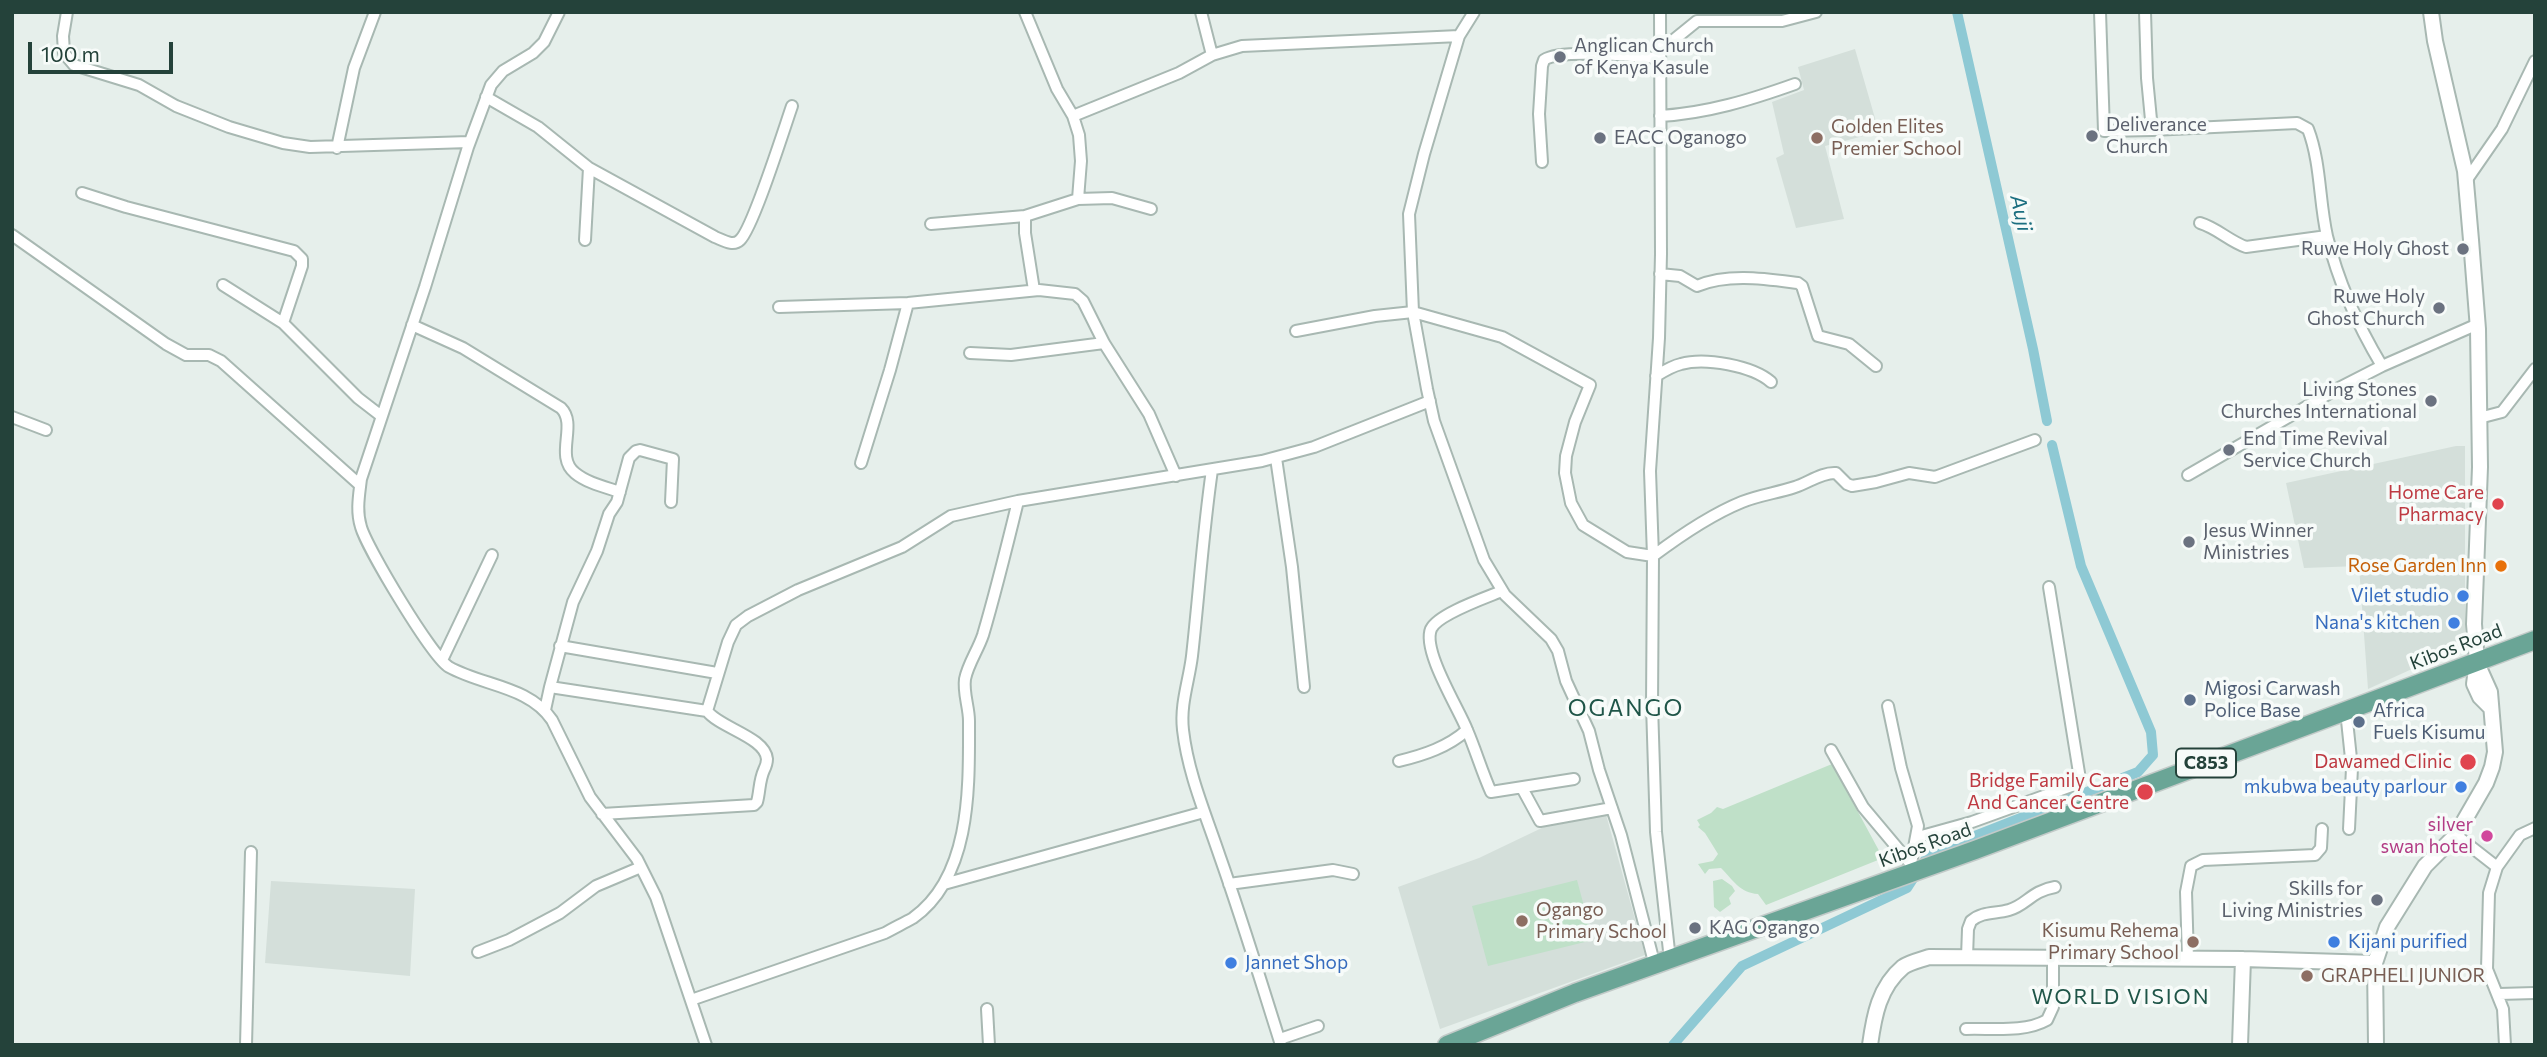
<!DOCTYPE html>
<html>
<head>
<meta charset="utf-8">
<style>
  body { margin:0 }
  #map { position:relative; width:2547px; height:1057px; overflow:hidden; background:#e6efeb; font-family:Commissioner,sans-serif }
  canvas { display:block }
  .frame { position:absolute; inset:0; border:14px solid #24423a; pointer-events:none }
  .scale { position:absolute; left:28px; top:42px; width:145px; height:32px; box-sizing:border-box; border:4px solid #24423a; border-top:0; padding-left:9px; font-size:21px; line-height:24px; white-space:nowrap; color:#24423a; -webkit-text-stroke:5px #f7fbf9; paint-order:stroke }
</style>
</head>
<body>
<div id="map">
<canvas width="2547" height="1057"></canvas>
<div class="frame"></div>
<div class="scale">100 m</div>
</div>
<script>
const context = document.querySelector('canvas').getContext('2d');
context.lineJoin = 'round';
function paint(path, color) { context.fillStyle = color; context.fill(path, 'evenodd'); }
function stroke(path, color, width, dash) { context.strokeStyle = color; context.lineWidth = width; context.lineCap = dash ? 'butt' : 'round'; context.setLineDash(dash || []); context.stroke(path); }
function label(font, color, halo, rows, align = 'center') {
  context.font = font + ' Commissioner,sans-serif'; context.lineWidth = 7; context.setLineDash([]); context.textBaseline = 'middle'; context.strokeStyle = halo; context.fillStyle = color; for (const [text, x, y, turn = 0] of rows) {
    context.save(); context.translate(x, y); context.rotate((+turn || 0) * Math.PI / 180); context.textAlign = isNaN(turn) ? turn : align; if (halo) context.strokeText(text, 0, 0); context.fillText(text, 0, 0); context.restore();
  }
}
paint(new Path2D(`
  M 1855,49 L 1879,132 L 1825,146 L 1844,219 L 1796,228 L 1776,158 L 1784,154 L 1772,102 L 1804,90 L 1798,67 Z
  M 2456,446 L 2465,446 L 2465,650 L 2412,669 L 2368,689 L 2359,566 L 2304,568 L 2286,483 Z
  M 1605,811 L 1645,955 L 1440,1029 L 1398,887 L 1479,858 L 1548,825 Z
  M 271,881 L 415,889 L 410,976 L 265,963 Z`), '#d4dfda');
paint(new Path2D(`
  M 1832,764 L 1883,858 L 1766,905 L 1758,894 C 1740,893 1733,880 1721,868 L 1709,869 L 1705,874 L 1698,864 L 1713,861 L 1718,854 L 1705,833 L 1698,827 L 1700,825 L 1697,820 L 1711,813 L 1717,807 L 1723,809 Z
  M 1722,879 L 1732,886 L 1735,891 L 1729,898 L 1731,904 L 1720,912 L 1714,907 L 1713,881 Z
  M 1577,880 L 1593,940 L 1488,966 L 1472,906 Z`), '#bfe0c8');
stroke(new Path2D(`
  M 1957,12 L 2033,349 L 2047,421
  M 1673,1045 L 1742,966 L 1907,888 L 1929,854 L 2138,772 L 2153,755 L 2151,732 L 2081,566 L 2052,445`), '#8ec9d4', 10);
const minor = new Path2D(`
  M 67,12 L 63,36 L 64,53 L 74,65 L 139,85 L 176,106 L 229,127 L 283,143 L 310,147 L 469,142
  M 559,12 L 544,42 L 533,53 L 503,71 L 491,85 L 468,147 L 425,287 L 361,479 C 359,496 356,511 361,527 C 367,548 432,657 449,667 C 483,686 529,686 552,720 L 590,797 L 637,859 L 656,897 L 706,1045
  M 1025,12 L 1057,89 L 1073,116 L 1079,135 L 1081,161 L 1078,199 L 1025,216 L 1025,233 L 1034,290
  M 1201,12 L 1212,55
  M 1474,12 L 1459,36 L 1424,154 L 1409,214 L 1413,312 L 1427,389 L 1434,421 L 1484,560 L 1505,595 L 1551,639 L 1558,651 L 1566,681 L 1589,731 L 1599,770 L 1621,835 L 1655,966
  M 1660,12 L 1661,254 L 1659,338 L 1650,471 L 1653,556 L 1652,705 L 1656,832 L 1670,960
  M 2100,12 L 2104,131 L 2152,130
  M 2145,12 L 2147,78 L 2152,130 L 2297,123 L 2308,129 C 2321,163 2319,201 2327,236 C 2338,281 2358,326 2382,366
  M 1660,51 L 1697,21 L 1782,21 L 1816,12
  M 486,97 L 538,127 L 589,168 L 585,240
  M 1073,116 L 1179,73 L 1212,55 L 1242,46 L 1459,36
  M 1660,116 C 1708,113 1750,100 1795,84
  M 337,148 L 354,68 L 375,12
  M 1542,162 L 1539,114 L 1542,66 L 1544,60 C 1562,48 1636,57 1660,58
  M 589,168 L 715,237 C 723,240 733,247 740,240 C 753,228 784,129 792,106
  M 2466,181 L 2502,129 L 2535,61
  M 82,193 L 126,207 L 294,251 L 302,259 L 302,266 L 283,323
  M 1078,199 L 1112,198 L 1151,209
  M 2200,223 C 2217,228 2229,241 2246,247 L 2327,236
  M 931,224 L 1025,216
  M 12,235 L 166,344 L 186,355 L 209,355 L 221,361 L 360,485
  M 1660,274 L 1680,276 L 1697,286 C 1728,273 1766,279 1798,283 L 1802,286 L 1818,336 L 1849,344 L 1876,366
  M 223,285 L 283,323 L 358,398 L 380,415
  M 779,307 L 908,303 L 1039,290 L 1075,294 L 1083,301 L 1104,343 L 1149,414 L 1176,476
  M 412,325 L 463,348 L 561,408 C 578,425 554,456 575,473 C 587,483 605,487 620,492
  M 1296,331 L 1375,316 L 1413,312 L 1502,337 L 1590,385 L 1575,422 L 1566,456 L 1565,473 L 1571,503 L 1583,525 L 1627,552 L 1653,556 C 1681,535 1710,515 1742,502 C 1759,495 1777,493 1795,487 C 1808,483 1822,472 1836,473 L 1847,484 L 1852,486 L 1876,482 L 1909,473 L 1935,477 L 2035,440
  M 970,353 L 1011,355 L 1104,343
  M 1656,376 C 1664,371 1672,366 1681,364 C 1705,357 1753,366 1771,382
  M 12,417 L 46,430
  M 2479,418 L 2502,412 L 2535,369
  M 1276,458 L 1292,567 L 1304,687
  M 861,463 L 890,370 L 908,303
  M 1212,470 C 1203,532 1199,594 1192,656 C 1189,681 1180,704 1183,730 C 1188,774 1206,815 1220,857 C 1242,919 1261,982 1281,1045
  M 2188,475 L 2337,389 L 2382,366 L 2478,324
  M 1502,591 C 1485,598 1438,614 1431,629 C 1422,651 1459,709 1467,730 C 1476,751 1482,772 1491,792 L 1574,779
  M 560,646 L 717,673
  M 442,660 L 492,555
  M 550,687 L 573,602 L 597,551 L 609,514 L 617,502 L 629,458 L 636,451 L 640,450 L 673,459 L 671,502
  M 1888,706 L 1901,768 L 1918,826 L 1909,874
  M 545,710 L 550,687 L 707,711 C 720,728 765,737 767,759 C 767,763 766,766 764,770 C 759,781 760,791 757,802 L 754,805 L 602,814
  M 707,711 L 728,642 L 736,625 L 748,616 L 798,590 L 902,547 L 951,516 L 1018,501 L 1262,461 L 1314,447 L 1430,401
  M 2346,711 L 2352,768 L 2349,829
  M 1831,750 L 1863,807 L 1910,863
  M 1399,761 C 1424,755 1448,747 1467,730
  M 1522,788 L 1540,821 L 1612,808
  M 2456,835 L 2497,867 L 2489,893 L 2487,969 L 2503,1009 L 2505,1045
  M 1918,837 L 1972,822 L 2077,784 L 2080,779 L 2049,587
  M 2497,867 L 2520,835 L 2535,828
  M 944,884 L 1204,812
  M 1229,884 L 1333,870 L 1353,874
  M 478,952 L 509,940 L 560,913 L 596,886 L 641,867
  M 1967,957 L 1968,929 L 1971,921 C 1983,911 1995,914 2009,910 C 2027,905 2031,891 2055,887
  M 2188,959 L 2186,892 L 2191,866 L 2203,860 L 2315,855 L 2321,848 L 2322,829
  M 2499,994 L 2535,993
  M 691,1000 L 885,933 C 894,928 904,923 913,918 C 972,876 969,786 969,721 C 969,707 963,693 965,679 C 968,664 978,650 983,635 C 996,591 1007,546 1018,501
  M 987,1009 L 989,1045
  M 1966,1029 C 1992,1028 2024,1033 2047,1020 L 2053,1007 L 2053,958
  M 1280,1039 L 1318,1026
  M 246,1045 L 251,852`);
const tertiary = new Path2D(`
  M 2431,12 L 2435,41 L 2465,171 L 2471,240 L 2478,329 L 2480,467 L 2474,624 L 2477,662 L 2474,684 L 2480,697 L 2490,707
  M 1870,1045 C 1874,1016 1879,987 1903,967 C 1910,962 1921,960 1929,957 L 2243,959 L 2375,963
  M 2240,1045 L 2243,959
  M 2376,1045 L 2375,963 L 2387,927 L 2425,866 L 2456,835 L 2486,783 L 2492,767 L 2495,752 L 2490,692 L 2477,663`);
const primary = new Path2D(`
  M 1447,1045 L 1575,993 L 1975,850 L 2535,640`);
stroke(minor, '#a8b8b2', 14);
stroke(tertiary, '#a8b8b2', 18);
stroke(primary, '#c2cac8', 21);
stroke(minor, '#fff', 10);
stroke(tertiary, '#fff', 14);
stroke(primary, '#6aa596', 18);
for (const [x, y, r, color] of [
  [1560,57,7,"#6b7280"],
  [2092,136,7,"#6b7280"],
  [1600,138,7,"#6b7280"],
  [1817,138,7,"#8d6e63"],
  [2463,249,7,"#6b7280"],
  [2439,308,7,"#6b7280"],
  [2431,401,7,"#6b7280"],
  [2229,450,7,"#6b7280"],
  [2498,504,7,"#e0444e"],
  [2189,542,7,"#6b7280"],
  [2501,566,7,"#e8710a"],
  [2463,596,7,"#3f7fe0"],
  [2454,623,7,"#3f7fe0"],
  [2190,700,7,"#5c6f8a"],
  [2359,722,7,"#5c6f8a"],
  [2468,762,9,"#e0444e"],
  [2461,787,7,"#3f7fe0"],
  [2145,792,9,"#e0444e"],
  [2487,836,7,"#d1479c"],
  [2377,900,7,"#6b7280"],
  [1522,921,7,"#8d6e63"],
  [1695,928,7,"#6b7280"],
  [2193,942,7,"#8d6e63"],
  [2334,942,7,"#3f7fe0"],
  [1231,963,7,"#3f7fe0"],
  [2307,976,7,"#8d6e63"]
]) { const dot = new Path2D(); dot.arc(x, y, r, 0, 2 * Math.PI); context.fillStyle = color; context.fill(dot); stroke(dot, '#f7fbf9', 2.5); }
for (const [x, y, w] of [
  [2206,763,60]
]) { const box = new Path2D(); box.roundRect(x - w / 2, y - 14.5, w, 29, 5); context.fillStyle = '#f7fbf9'; context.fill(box); stroke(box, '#24423a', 2); }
label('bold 18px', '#24423a', null, [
  ["C853",2206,763]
]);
label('19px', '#5b616d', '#f7fbf9', [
  ["Anglican Church",1574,46],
  ["of Kenya Kasule",1574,68],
  ["Deliverance",2106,125],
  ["Church",2106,147],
  ["EACC Oganogo",1614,138],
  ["Ruwe Holy Ghost",2449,249,"right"],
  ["Ruwe Holy",2425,297,"right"],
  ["Ghost Church",2425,319,"right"],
  ["Living Stones",2417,390,"right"],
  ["Churches International",2417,412,"right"],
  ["End Time Revival",2243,439],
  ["Service Church",2243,461],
  ["Jesus Winner",2203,531],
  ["Ministries",2203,553],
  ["Skills for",2363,889,"right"],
  ["Living Ministries",2363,911,"right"],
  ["KAG Ogango",1709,928]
], 'left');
label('19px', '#785e54', '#f7fbf9', [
  ["Golden Elites",1831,127],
  ["Premier School",1831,149],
  ["Ogango",1536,910],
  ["Primary School",1536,932],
  ["Kisumu Rehema",2179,931,"right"],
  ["Primary School",2179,953,"right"],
  ["GRAPHELI JUNIOR",2321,976]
], 'left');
label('19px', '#be3a42', '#f7fbf9', [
  ["Home Care",2484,493],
  ["Pharmacy",2484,515],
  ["Dawamed Clinic",2452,762],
  ["Bridge Family Care",2129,781],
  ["And Cancer Centre",2129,803]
], 'right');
label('19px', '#c56008', '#f7fbf9', [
  ["Rose Garden Inn",2487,566]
], 'right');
label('19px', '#366cbe', '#f7fbf9', [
  ["Vilet studio",2449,596],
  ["Nana's kitchen",2440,623],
  ["mkubwa beauty parlour",2447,787],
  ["Kijani purified",2348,942,"left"],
  ["Jannet Shop",1245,963,"left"]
], 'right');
label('19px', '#24423a', '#f7fbf9', [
  ["Kibos Road",2456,647,-21],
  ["Kibos Road",1925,845,-20]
]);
label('19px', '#4e5e75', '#f7fbf9', [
  ["Migosi Carwash",2204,689],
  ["Police Base",2204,711],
  ["Africa",2373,711],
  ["Fuels Kisumu",2373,733]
], 'left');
label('19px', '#b23c85', '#f7fbf9', [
  ["silver",2473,825],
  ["swan hotel",2473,847]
], 'right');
label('italic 21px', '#1c6f80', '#f7fbf9', [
  ["Auji",2021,213,78]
]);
context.letterSpacing = '2px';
label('21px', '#1f5548', '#f7fbf9', [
  ["WORLD VISION",2121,997]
]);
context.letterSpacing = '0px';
context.letterSpacing = '2px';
label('23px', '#1f5548', '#f7fbf9', [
  ["OGANGO",1626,708]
]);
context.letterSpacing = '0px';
</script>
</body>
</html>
